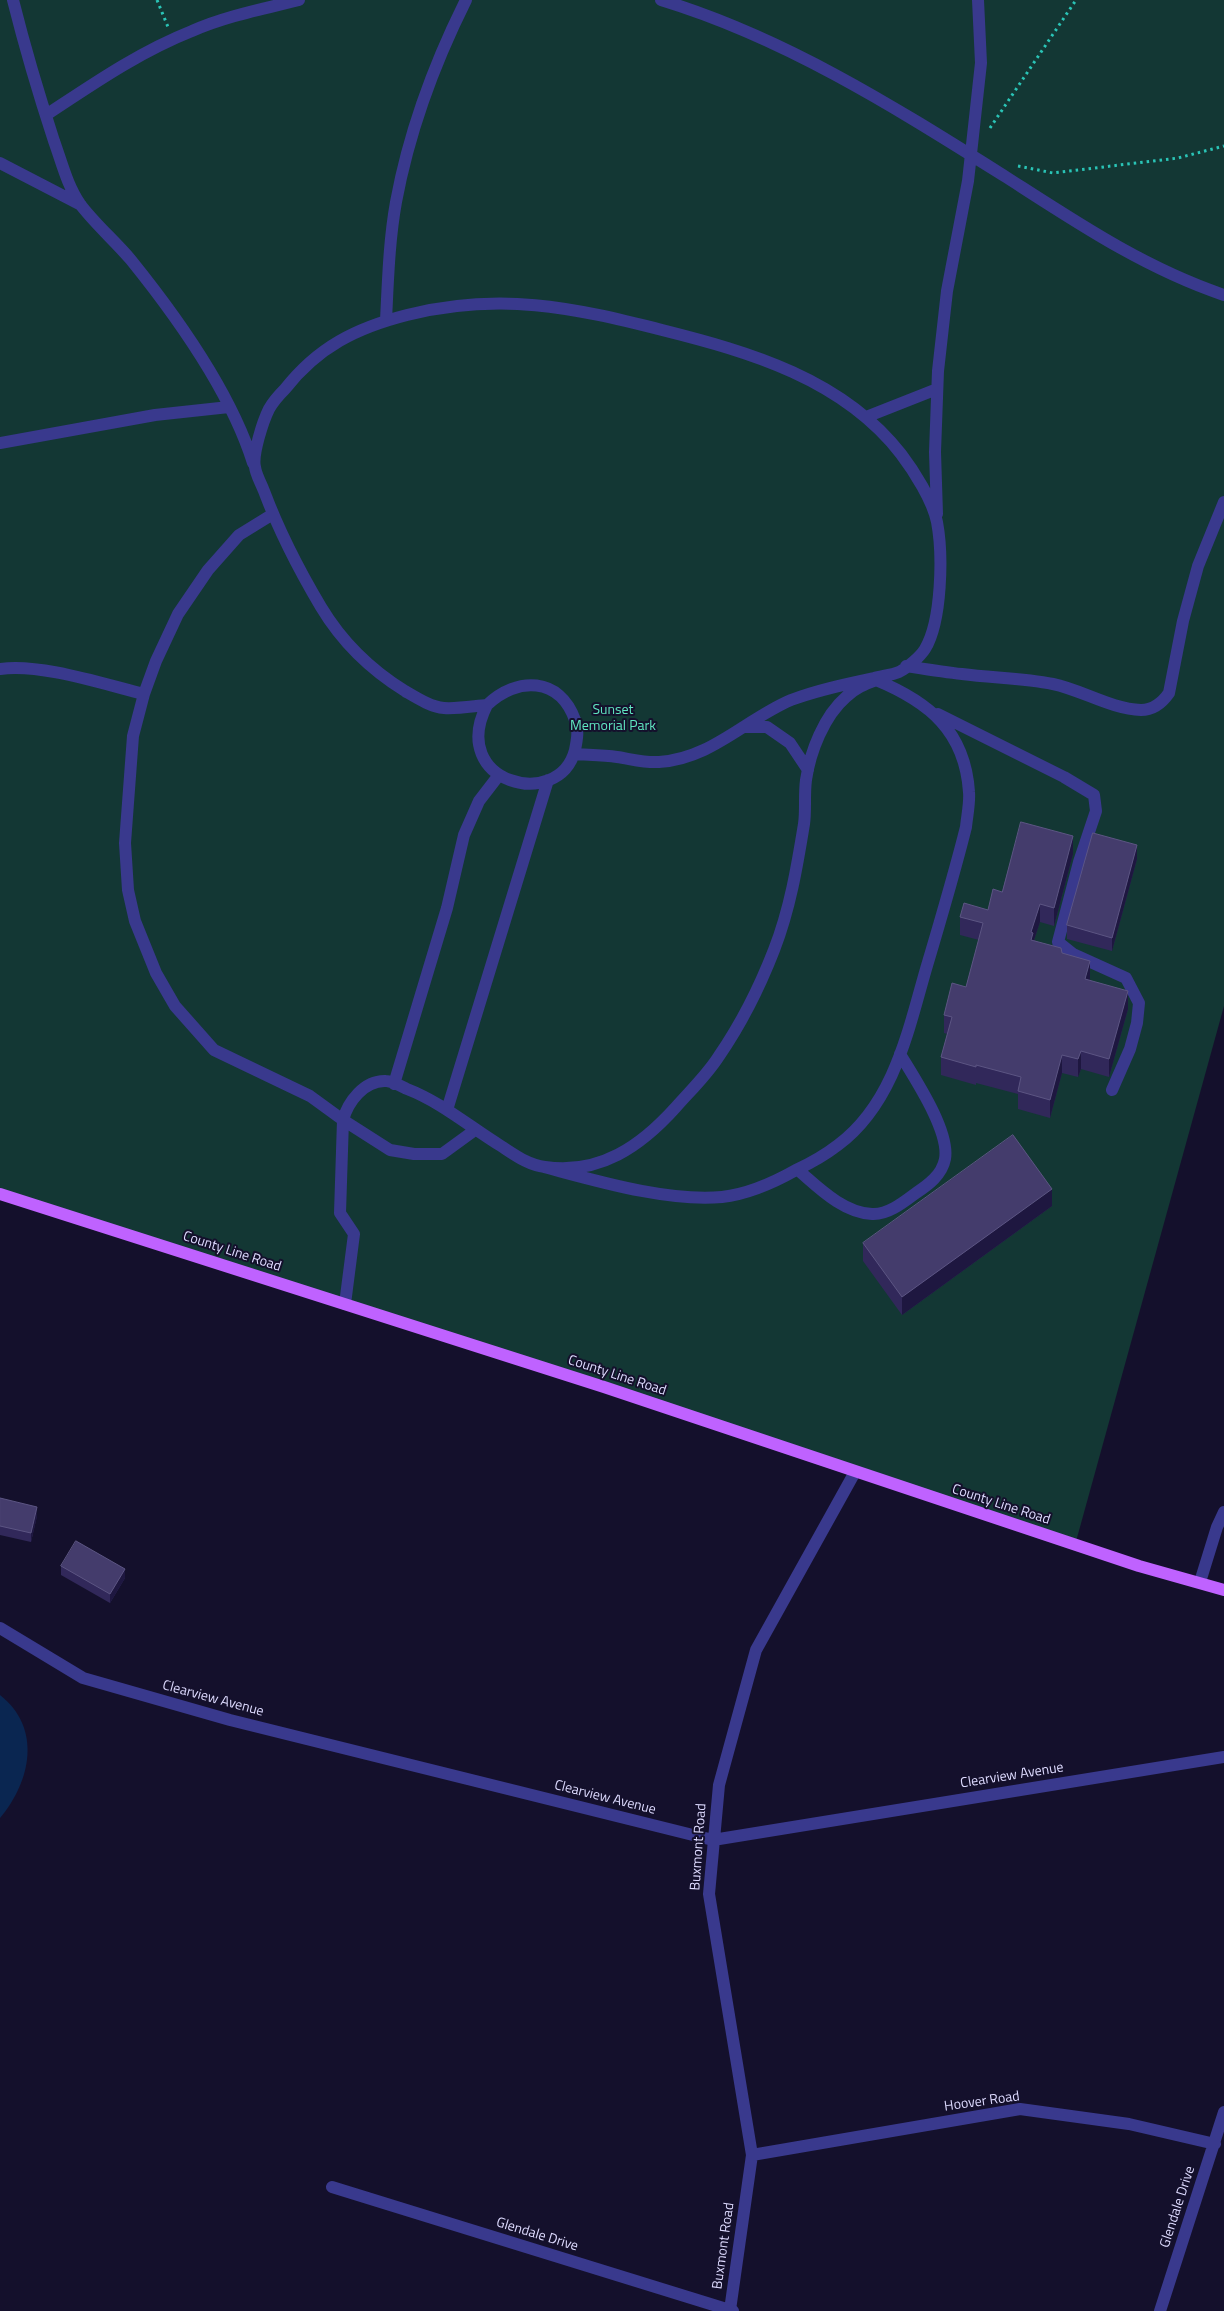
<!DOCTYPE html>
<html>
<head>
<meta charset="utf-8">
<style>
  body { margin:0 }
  canvas { display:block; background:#14102c }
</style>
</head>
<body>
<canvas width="1224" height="2311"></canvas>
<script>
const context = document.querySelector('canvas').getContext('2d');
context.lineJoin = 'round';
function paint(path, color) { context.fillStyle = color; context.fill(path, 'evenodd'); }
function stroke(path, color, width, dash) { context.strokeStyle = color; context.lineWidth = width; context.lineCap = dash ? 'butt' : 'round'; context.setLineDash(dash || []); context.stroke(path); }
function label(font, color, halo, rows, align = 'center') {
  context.font = font + ' "Titillium Web",sans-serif'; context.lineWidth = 4; context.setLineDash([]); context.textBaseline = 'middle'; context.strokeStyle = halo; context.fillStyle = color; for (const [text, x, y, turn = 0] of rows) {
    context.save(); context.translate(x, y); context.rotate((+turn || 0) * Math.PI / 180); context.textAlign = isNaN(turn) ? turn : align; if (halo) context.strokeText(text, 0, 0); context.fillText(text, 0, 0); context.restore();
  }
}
paint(new Path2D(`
  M 0,0 L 1224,0 L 1224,1006 L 1075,1545 L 0,1197 Z`), '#133734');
paint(new Path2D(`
  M 0,1695 C 42,1728 31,1781 0,1818 Z`), '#0a2651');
stroke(new Path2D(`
  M 157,0 L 168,27
  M 990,128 L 1076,0
  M 1018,166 L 1053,173 L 1178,158 L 1224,146`), '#2ac4b6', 3, [2.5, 4]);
stroke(new Path2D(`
  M 13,0 C 25,48 39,95 54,141 C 62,163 67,185 80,204 C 95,224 115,241 131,260 C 177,317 231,393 253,463
  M 661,0 C 786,38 896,108 1006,177 C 1076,222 1144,268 1224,295
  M 46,115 C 93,84 139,52 192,31 C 226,16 263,9 299,0
  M 0,163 L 81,205
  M 386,320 C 388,281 389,241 396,202 C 409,132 434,64 466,0
  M 866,417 L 937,389
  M 0,443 L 155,415 L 229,407
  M 273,514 L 239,535 L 208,570 L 178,614 L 156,661 L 144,694 L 133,736 L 125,843 L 128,890 L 135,921 L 156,973 L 175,1006 L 214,1050 L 310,1096 L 343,1120 L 340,1213 L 354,1234 L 345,1304
  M 937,514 L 935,452 L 938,371 L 947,291 L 968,181 L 981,63 L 978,0
  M 906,666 C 925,669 943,672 962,674 C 993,678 1023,678 1053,684 C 1082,690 1111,709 1141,710 C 1153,710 1162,703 1169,693 L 1183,621 L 1198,566 L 1224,502
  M 0,669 C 40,663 103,684 144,694
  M 487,705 C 447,783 559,812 575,750 C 577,740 579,730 575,720 C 560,677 517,676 487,705 C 474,706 458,709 444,708 C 431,707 417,698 405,691 C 371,670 342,642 321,607 C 299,570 279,531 264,491 C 261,483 256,475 255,467 C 252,455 263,421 269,409 C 273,402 279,395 285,389 C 318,347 356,328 407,315 C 500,292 571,307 662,330 C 750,352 843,379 901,454 C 914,471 933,501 937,522 C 943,554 942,621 925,649 C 920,657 907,668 899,672 C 892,675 881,676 874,678 C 846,684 817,690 791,700 C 746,719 711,759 659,762 C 645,763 631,759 617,757 C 603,755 588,755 574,754
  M 938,714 L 1064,777 L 1094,795 L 1096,811 L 1079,862 L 1058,942 L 1073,954 L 1126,978 L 1139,1003 L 1137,1023 L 1130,1049 L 1112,1090
  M 745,727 L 767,727 L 790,743 L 808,770
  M 394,1084 L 447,908 L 464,835 L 479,801 L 499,775
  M 447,1110 L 548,780
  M 475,1130 L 442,1154 L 414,1154 L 390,1150 L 343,1120 C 348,1102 364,1080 386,1081 C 392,1081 401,1086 407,1089 C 441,1102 470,1127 501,1146 C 515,1155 528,1165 545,1167 C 600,1175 641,1146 676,1107 C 691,1090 707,1075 719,1056 C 741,1024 760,986 774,950 C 790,909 797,867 804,824 C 806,810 804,795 806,780 C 810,752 824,716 846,697 C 855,688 865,684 876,680 C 929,702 965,731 969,792 C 970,803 967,816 966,827 C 954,875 940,922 926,969 C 908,1031 894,1103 838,1145 C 825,1155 811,1163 796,1170 C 773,1183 749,1194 722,1197 C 667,1202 597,1181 544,1167
  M 798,1170 C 818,1187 843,1213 872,1214 C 888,1215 904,1202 916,1193 C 928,1185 942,1175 945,1159 C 950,1131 915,1079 900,1054
  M 1200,1582 L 1217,1527 L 1224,1512
  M 0,1628 L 83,1678 L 230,1720 L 713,1840 L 1224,1757
  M 752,2155 L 1020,2109 L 1129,2124 L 1215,2144
  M 332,2187 L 733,2311
  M 730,2310 L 752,2155 L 709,1894 L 719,1785 L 756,1650 L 855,1472
  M 1160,2311 L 1224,2112`), '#39398d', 12);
stroke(new Path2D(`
  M 0,1194 L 604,1387 L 1139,1566 L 1224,1590`), '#bf62ff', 12);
paint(new Path2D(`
  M 1073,854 L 1054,926 L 1040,922 L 1034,940 L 1062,953 L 1090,979 L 1089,980 L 1128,1009 L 1109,1077 L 1081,1069 L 1078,1077 L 1062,1073 L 1050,1118 L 1018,1109 L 1018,1094 L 976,1083 L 976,1085 L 941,1075 L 941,1057 L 947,1034 L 944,1033 L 944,1015 L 966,987 L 979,940 L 960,935 L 960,917 L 988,910 L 1002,892 Z
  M 1137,859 L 1112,951 L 1067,939 L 1067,925 Z
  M 1052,1206 L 902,1315 L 863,1261 L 863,1243 Z
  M 0,1498 L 37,1516 L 31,1542 L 0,1535 Z
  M 61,1566 L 125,1578 L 110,1603 L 61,1575 Z`), '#31285a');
paint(new Path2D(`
  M 1073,836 L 1073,854 L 1054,926 L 1054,908 Z
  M 1137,845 L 1137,859 L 1112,951 L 1112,938 Z
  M 1040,904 L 1040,922 L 1033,943 L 1031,958 L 1031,932 Z
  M 1090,961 L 1090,979 L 1085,997 L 1085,979 Z
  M 1128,991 L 1128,1009 L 1109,1077 L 1109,1059 Z
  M 1081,1051 L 1081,1069 L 1078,1077 L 1078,1059 Z
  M 1062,1055 L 1062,1073 L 1050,1118 L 1050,1100 Z
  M 1052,1189 L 1052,1206 L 902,1315 L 902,1297 Z
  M 37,1507 L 37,1516 L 31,1542 L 31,1533 Z
  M 125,1569 L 125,1578 L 110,1603 L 110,1594 Z`), '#1e1740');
const building = new Path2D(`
  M 1021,822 L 1073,836 L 1054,908 L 1040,904 L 1031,932 L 1033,933 L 1031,940 L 1061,948 L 1062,953 L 1090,961 L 1085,979 L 1128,991 L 1109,1059 L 1081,1051 L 1078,1059 L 1062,1055 L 1050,1100 L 1018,1091 L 1021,1077 L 976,1065 L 976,1067 L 941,1057 L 952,1017 L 944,1015 L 952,983 L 966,987 L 983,923 L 960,917 L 964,903 L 988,910 L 993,889 L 1002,892 Z
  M 1093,833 L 1137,845 L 1112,938 L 1067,925 Z
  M 1013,1135 L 1052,1189 L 902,1297 L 863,1243 Z
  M 0,1498 L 37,1507 L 31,1533 L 0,1526 Z
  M 76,1541 L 125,1569 L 110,1594 L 61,1566 Z`);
paint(building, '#443c6c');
stroke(building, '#5c5583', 1);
label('14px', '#60e7c1', '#14102c', [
  ["Sunset",613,711],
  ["Memorial Park",613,727]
]);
label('14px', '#dedbff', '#14102c', [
  ["County Line Road",232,1252,18],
  ["County Line Road",617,1376,18],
  ["County Line Road",1001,1505,18],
  ["Clearview Avenue",213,1699,15],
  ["Clearview Avenue",1012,1776,-9],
  ["Clearview Avenue",605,1798,14],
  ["Buxmont Road",699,1847,-86],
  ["Hoover Road",982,2102,-8],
  ["Glendale Drive",1178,2207,-72],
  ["Glendale Drive",537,2235,17],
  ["Buxmont Road",724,2246,-82]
]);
</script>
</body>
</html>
